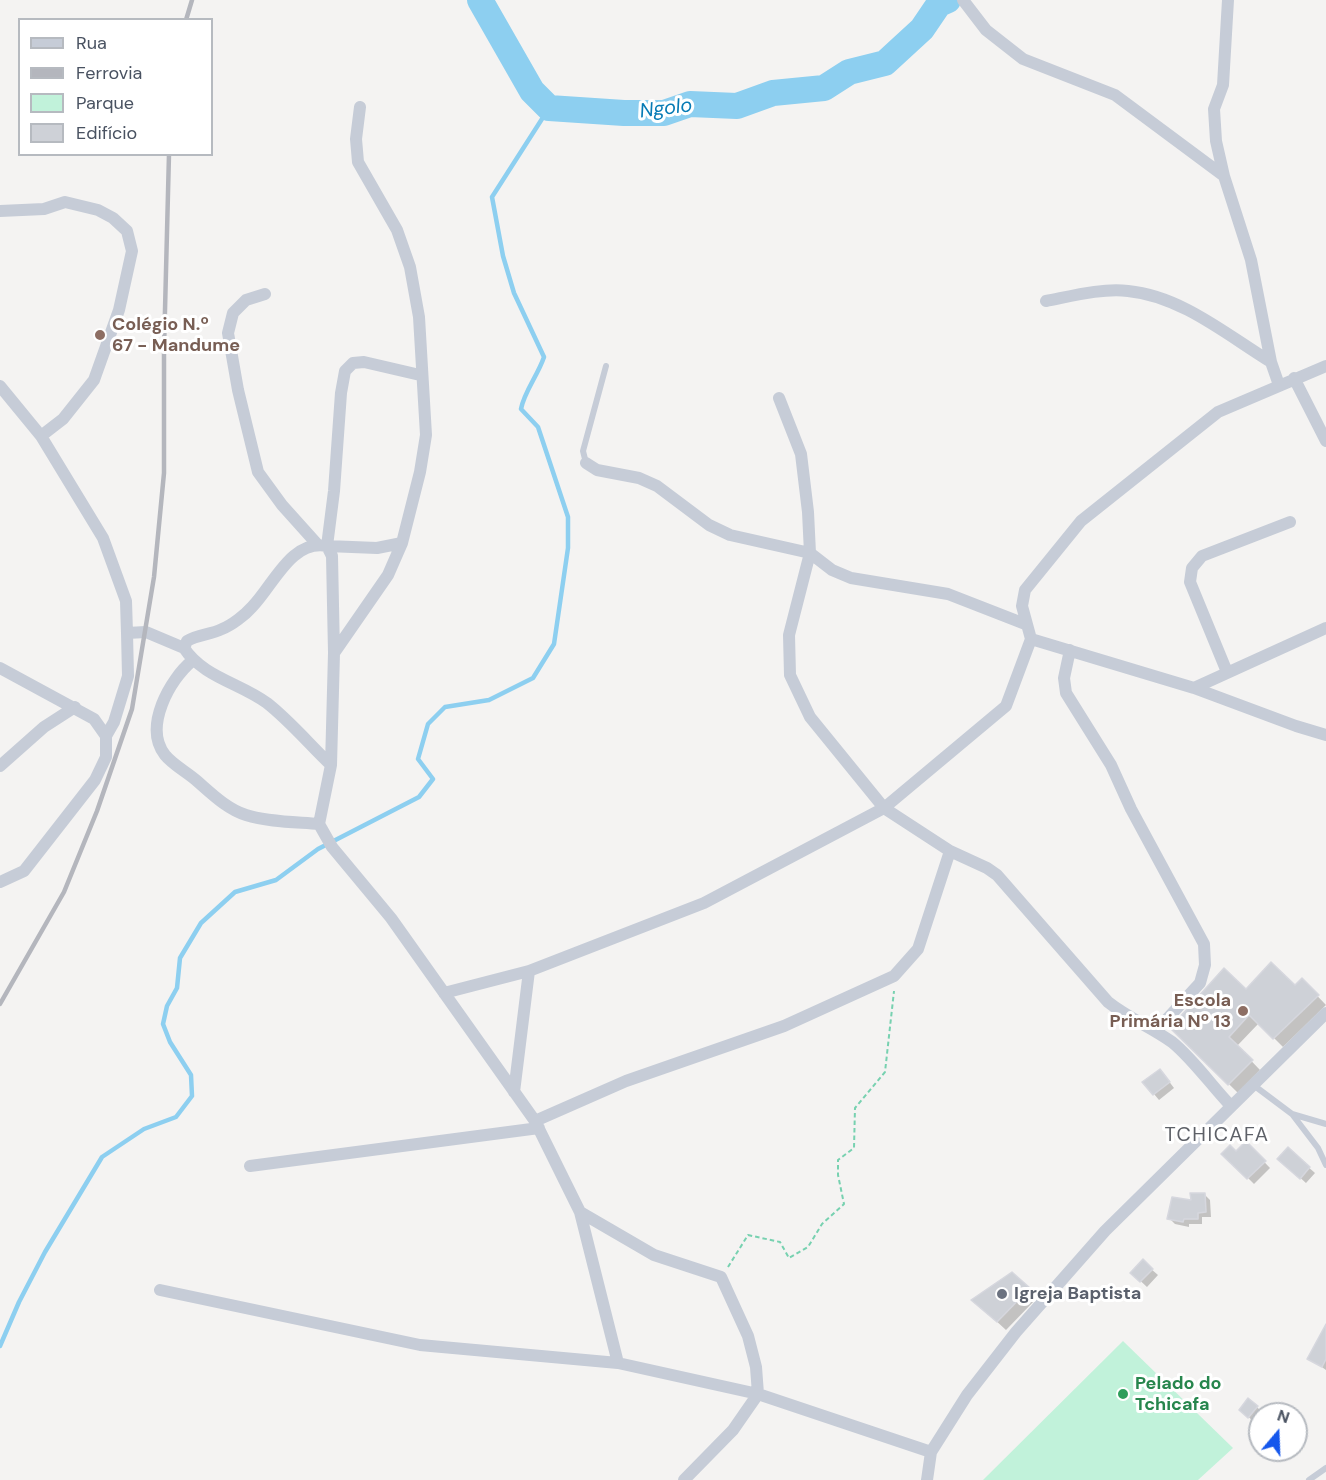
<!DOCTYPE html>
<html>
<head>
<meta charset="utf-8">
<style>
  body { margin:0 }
  #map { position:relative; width:1326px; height:1480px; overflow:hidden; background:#f4f3f2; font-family:"DM Sans",sans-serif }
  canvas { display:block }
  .legend { position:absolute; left:18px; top:18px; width:195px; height:138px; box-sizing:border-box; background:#fff; border:2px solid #b6bac0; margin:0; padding:8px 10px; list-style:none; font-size:18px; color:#495261 }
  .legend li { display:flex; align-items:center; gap:12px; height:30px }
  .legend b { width:30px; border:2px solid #b6bac0 }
  .north { position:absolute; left:1248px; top:1402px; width:60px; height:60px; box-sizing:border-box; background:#fff; border:2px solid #b6bac0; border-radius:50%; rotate:19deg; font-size:16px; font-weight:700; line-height:24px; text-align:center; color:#495261 }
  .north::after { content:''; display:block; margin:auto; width:21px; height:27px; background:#1557ec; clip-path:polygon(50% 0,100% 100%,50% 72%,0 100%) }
</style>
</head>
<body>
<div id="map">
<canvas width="1326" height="1480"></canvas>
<ul class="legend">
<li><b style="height:8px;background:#c6ccd7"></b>Rua</li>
<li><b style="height:8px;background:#b4b6bd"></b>Ferrovia</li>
<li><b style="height:16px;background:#c1f2da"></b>Parque</li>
<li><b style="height:16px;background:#ced1d7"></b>Edifício</li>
</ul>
<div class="north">N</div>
</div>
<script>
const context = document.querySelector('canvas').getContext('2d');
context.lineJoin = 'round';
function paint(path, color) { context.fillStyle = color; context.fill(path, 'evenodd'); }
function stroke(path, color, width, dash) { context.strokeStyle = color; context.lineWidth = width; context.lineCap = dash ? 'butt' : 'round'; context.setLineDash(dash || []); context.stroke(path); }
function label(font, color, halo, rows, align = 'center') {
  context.font = font + ' "DM Sans",sans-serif'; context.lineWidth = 6; context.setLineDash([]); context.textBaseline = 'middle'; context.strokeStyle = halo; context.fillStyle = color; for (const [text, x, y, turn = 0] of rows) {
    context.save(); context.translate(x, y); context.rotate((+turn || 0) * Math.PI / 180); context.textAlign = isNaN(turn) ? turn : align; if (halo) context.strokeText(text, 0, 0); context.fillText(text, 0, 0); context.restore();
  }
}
paint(new Path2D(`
  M 1123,1341 L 1233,1448 L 1198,1480 L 983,1480 Z`), '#c1f2da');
paint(new Path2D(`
  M 1302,980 L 1326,1005 L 1283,1047 L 1259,1023 L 1237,1046 L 1260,1070 L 1238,1093 L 1172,1028 L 1246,991 L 1295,987 Z
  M 1165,1076 L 1174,1088 L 1159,1100 L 1154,1094 Z
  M 1246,1143 L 1270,1168 L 1254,1184 L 1224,1154 L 1236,1153 Z
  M 1288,1149 L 1315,1173 L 1306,1183 L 1285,1164 Z
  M 1205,1195 L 1210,1200 L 1211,1217 L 1202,1217 L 1202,1224 L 1189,1224 L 1189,1227 L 1175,1224 L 1169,1218 Z
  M 1143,1262 L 1158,1275 L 1147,1287 L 1132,1273 Z
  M 1012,1274 L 1037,1298 L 1006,1330 L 982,1308 Z
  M 1326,1337 L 1326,1370 L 1309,1358 Z
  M 1257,1407 L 1262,1413 L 1254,1422 L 1241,1410 Z`), '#0003');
stroke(new Path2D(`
  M 0,1346 L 19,1302 L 45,1252 L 102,1157 L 144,1129 L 176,1117 L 192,1096 L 191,1075 L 170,1042 L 163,1024 L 167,1006 L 177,988 L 180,958 L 201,923 L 235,892 L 276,880 L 318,849 L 419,797 L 433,779 L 418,759 L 428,724 L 445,707 L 489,700 L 533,678 L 554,644 L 568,548 L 568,517 L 538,427 L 521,409 C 524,392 538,375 544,357 L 514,293 L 503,256 L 492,197 L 549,108`), '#8dcff0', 4.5);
stroke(new Path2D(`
  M 480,0 L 532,91 L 549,108 L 624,113 L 664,113 L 690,104 L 737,106 L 773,93 L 824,88 L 849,72 L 885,63 L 922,29 L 939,4 L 948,0`), '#8dcff0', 26);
const building = new Path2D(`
  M 1271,962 L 1295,985 L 1302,978 L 1319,995 L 1273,1039 L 1249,1015 L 1229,1037 L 1253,1060 L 1228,1085 L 1170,1028 L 1224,968 L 1246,989 Z
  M 1160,1069 L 1170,1082 L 1153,1095 L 1142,1082 Z
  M 1246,1141 L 1266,1161 L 1247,1179 L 1221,1154 L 1230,1145 L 1236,1151 Z
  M 1288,1147 L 1310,1167 L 1300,1179 L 1277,1159 Z
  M 1190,1193 L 1205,1193 L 1206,1212 L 1198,1213 L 1198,1219 L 1184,1219 L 1183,1222 L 1167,1219 L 1172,1197 L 1191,1200 Z
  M 1143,1259 L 1153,1269 L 1140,1282 L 1130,1273 Z
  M 1012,1272 L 1030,1288 L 997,1322 L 971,1300 Z
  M 1326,1324 L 1326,1359 L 1322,1367 L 1307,1359 Z
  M 1248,1398 L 1258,1406 L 1248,1418 L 1239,1410 Z`);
paint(building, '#ced1d7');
stroke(building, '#d6d7de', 1.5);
stroke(new Path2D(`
  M 728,1267 L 748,1235 L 780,1242 L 789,1258 L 808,1247 L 822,1224 L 844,1204 L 838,1175 L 838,1160 L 854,1148 L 855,1108 L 885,1072 L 894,991`), '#77d1b0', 2, [4.5, 3]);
stroke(new Path2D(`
  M 586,463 L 583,451 L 606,366
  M 1252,1084 L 1292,1114 L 1326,1124
  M 1292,1114 L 1318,1148 L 1326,1165
  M 1309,1480 L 1326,1468`), '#c6ccd7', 6);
stroke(new Path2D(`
  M 963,0 L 986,30 L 1023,59 L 1115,95 L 1224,176
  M 1228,0 L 1223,85 L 1214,109 L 1216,141 L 1224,176 L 1251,260 L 1271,362 L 1279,385
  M 0,211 L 44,209 L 65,202 L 98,210 L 113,218 L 127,231 L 132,251 L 119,310 L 94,380 L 63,419 L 41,436
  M 265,294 L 246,300 L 233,313 L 228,333 L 238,390 L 258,472 L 282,505 L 317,544
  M 1046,301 C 1072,296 1102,288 1128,291 C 1181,296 1227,335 1271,362
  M 1294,378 L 1326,441
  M 0,386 L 41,436 L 103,538 L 126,601 L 127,633 L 146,632 L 184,648
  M 586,463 L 597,470 L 639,478 L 657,486 L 709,525 L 730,535 L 810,553 L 832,570 L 851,578 L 948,594 L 1025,624
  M 402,543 L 377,548 L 327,546 L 334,491 L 341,393 L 345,371 L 353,363 L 364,362 L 420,375
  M 1031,639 L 1194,688 L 1296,726 L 1326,735
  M 1070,650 L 1064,678 L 1066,693 L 1111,765 L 1131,809 L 1204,944 L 1205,965 L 1200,983 L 1156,1031
  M 334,653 L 388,575 L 402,543 L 420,472 L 426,435 L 419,317 L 410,267 L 397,230 L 358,162 L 356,139 L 360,107
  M 192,661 C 170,679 143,727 165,755 C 173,765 187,772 197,781 C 212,794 227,809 246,815 C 268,822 296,822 319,824
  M 0,668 L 94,719 L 106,736
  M 1227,672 L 1190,582 L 1192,568 L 1202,556 L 1290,522
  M 1194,688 L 1326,628
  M 331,765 C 310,745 290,721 267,703 C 240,683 203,677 184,648 L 187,641 C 198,634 210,635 222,629 C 232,625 245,615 252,607 C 273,586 291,539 327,546 L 332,556 L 334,653 L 331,765 L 319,824 L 332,847 L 391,918 L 535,1121 L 580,1212 L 618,1363
  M 0,766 L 44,727 L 75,707
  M 950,851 L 987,868 L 997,875 L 1108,1002 C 1128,1018 1151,1027 1172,1042 C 1193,1059 1211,1085 1230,1105
  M 0,882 L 24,871 L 95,780 L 106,757 L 106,736 L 114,722 L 128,676 L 127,633
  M 444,993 L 529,971 L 704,903 L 884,808 L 1006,706 L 1031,639 L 1022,606 L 1025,590 L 1081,521 L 1218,412 L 1326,366
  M 514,1092 L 529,971
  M 535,1121 L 626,1081 L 784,1026 L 894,976 L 918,949 L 950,851 L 884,808 L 810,717 L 790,675 L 789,635 L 810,553 L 808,512 L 801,454 L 779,398
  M 250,1166 L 539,1128
  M 580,1212 L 654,1255 L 721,1277 L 748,1336 L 756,1367 L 758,1394 L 733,1430 L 684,1480
  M 160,1290 L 420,1345 L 618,1363 L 758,1394 L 931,1452
  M 927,1480 L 931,1452 L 967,1395 L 1016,1332 L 1105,1231 L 1326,1013`), '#c6ccd7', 12);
stroke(new Path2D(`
  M 186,20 L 192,0
  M 0,1004 L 64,892 L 97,811 L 132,709 L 154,577 L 164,473 L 164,349 L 169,154`), '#b4b6bd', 4.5);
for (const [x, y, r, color] of [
  [100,335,6,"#8d6e63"],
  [1243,1011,6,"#8d6e63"],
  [1002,1294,6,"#6b7280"],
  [1123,1394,6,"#2e9e5b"]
]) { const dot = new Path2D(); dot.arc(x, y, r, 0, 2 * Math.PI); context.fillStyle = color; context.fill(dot); stroke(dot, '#fff', 2); }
label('bold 18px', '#785e54', '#fff', [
  ["Colégio N.º",112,325],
  ["67 - Mandume",112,346],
  ["Escola",1231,1001,"right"],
  ["Primária Nº 13",1231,1022,"right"]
], 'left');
label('bold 18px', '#5b616d', '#fff', [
  ["Igreja Baptista",1014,1294]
], 'left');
label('bold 18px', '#27864d', '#fff', [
  ["Pelado do",1135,1384],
  ["Tchicafa",1135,1405]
], 'left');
label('italic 20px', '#077bb5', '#fff', [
  ["Ngolo",666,109,-7]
]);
context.letterSpacing = '1.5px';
label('20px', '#5e6168', '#fff', [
  ["TCHICAFA",1217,1136]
]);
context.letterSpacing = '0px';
</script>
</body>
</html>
